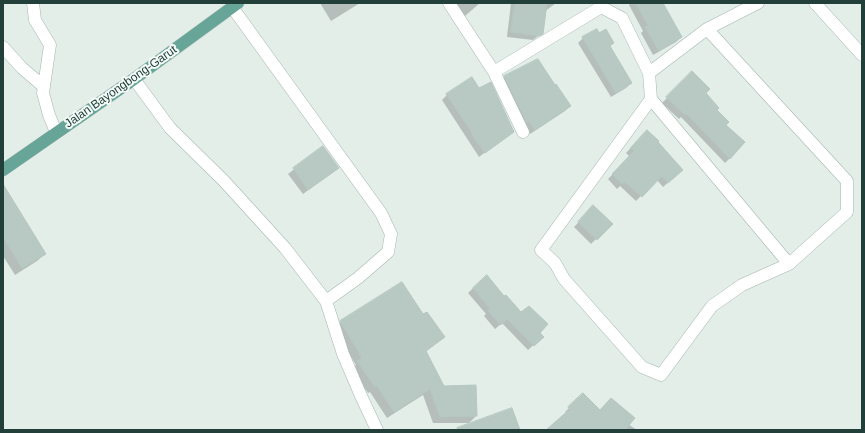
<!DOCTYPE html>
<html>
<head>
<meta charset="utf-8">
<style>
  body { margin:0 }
  #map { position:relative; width:865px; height:433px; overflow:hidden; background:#e3eee9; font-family:Helvetica,sans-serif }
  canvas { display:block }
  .frame { position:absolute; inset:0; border:4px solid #224039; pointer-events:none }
</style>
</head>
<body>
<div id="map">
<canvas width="865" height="433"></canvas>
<div class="frame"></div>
</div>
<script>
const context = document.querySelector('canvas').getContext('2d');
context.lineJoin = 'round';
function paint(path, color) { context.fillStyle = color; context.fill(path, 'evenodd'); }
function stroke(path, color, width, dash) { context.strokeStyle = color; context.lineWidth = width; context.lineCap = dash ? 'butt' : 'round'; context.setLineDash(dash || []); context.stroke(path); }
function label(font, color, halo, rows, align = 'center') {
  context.font = font + ' Helvetica,sans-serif'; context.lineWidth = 4; context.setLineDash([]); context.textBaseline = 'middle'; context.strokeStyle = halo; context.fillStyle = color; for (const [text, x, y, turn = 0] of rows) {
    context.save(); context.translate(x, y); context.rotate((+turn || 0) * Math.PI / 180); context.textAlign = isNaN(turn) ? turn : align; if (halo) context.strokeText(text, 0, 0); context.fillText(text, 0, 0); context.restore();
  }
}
paint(new Path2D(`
  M 320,3 L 360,3 L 331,21 Z
  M 452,3 L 480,3 L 465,16 Z
  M 511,3 L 556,3 L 544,12 L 542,33 L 533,40 L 507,37 Z
  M 631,3 L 662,3 L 681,37 L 676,42 L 653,55 L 641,33 L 643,31 L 629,5 Z
  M 583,38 L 609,47 L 631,83 L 626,88 L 611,97 L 578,43 Z
  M 692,73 L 725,125 L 730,158 L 725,163 L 681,117 L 679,119 L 662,103 Z
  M 505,77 L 554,86 L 570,106 L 565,111 L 530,134 L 500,82 Z
  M 479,89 L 513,131 L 479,157 L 442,100 L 447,95 Z
  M 642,136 L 657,142 L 677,175 L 663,187 L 657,180 L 636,201 L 620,186 L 617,189 L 608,179 L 630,157 L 626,153 Z
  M 323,147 L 338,168 L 303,194 L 288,174 Z
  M 3,194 L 45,254 L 37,261 L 15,275 L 3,256 Z
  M 593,207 L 611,224 L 591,244 L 574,227 Z
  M 473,288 L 504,297 L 542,337 L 528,350 L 502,323 L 495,329 L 484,316 L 486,314 L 468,293 Z
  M 423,316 L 444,337 L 425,352 L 443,387 L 475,386 L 476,416 L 469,423 L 433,423 L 423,395 L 387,418 L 370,392 L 368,393 L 351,369 L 356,365 L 334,329 L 341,322 Z
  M 583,394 L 600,411 L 628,424 L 637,430 L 548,430 L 567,413 L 565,412 Z`), '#0003');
const building = new Path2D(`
  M 515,3 L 547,3 L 543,34 L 539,36 L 511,32 Z
  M 636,3 L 663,3 L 682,37 L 659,51 L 645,27 L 648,26 Z
  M 597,29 L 599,33 L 606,29 L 614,43 L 610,46 L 632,83 L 616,93 L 582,37 Z
  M 538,59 L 555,85 L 556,84 L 571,106 L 535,130 L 529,121 L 527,123 L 504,76 Z
  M 692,71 L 710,89 L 706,93 L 719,108 L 717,110 L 729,122 L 726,125 L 745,142 L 730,159 L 686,113 L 685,115 L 666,97 Z
  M 472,77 L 479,88 L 491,82 L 514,132 L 485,153 L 472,135 L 473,134 L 446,94 Z
  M 647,130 L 659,141 L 658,142 L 683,170 L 668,183 L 662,176 L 642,197 L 625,182 L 622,184 L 612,174 L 634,151 L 631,148 Z
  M 323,146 L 339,168 L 308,190 L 293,168 Z
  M 3,184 L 46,254 L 22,268 L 3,237 Z
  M 593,205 L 613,224 L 597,240 L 578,222 Z
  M 487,275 L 504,296 L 506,295 L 521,312 L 529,306 L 548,324 L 540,333 L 544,337 L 534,346 L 507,319 L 501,325 L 488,311 L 490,309 L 473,288 Z
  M 402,282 L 423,314 L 427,312 L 445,337 L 426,351 L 444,386 L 476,385 L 477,416 L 440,417 L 430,389 L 394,412 L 377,386 L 375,387 L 357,361 L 362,358 L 340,321 Z
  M 583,393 L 600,410 L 611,398 L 635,418 L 625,430 L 546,430 L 570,409 L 568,407 Z
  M 512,408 L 520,430 L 458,430 L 457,428 Z`);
paint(building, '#b8c8c2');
stroke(building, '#b5c7c1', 1);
const minor = new Path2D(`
  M 33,3 L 35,20 L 50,45 L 43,93 L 49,115 L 56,132
  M 449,3 L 494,72 L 523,132
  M 815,3 L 862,55
  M 232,7 L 381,213 L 391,234 L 388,252 L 358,278 L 326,301
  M 3,47 L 22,68 L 43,86
  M 494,72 L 601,7 L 622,18 L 649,73 L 651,99 L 789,264
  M 649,73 L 707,29 L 758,3
  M 134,79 L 170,128 L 224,181 L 285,248 L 326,301 L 343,354 L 361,396 L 377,430
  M 651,99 L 541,250 L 555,263 L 564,279 L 642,367 L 661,375 L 712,306 L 742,285 L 789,264 L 847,212 L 847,181 L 707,29`);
const primary = new Path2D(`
  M 3,170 L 134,79 L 238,3`);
stroke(minor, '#a5b6b1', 13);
stroke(primary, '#c1cac8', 13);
stroke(minor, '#fff', 12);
stroke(primary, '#66a597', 12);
label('12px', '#224039', '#f4faf7', [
  ["Jalan Bayongbong-Garut",121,87,-35]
]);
</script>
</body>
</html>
